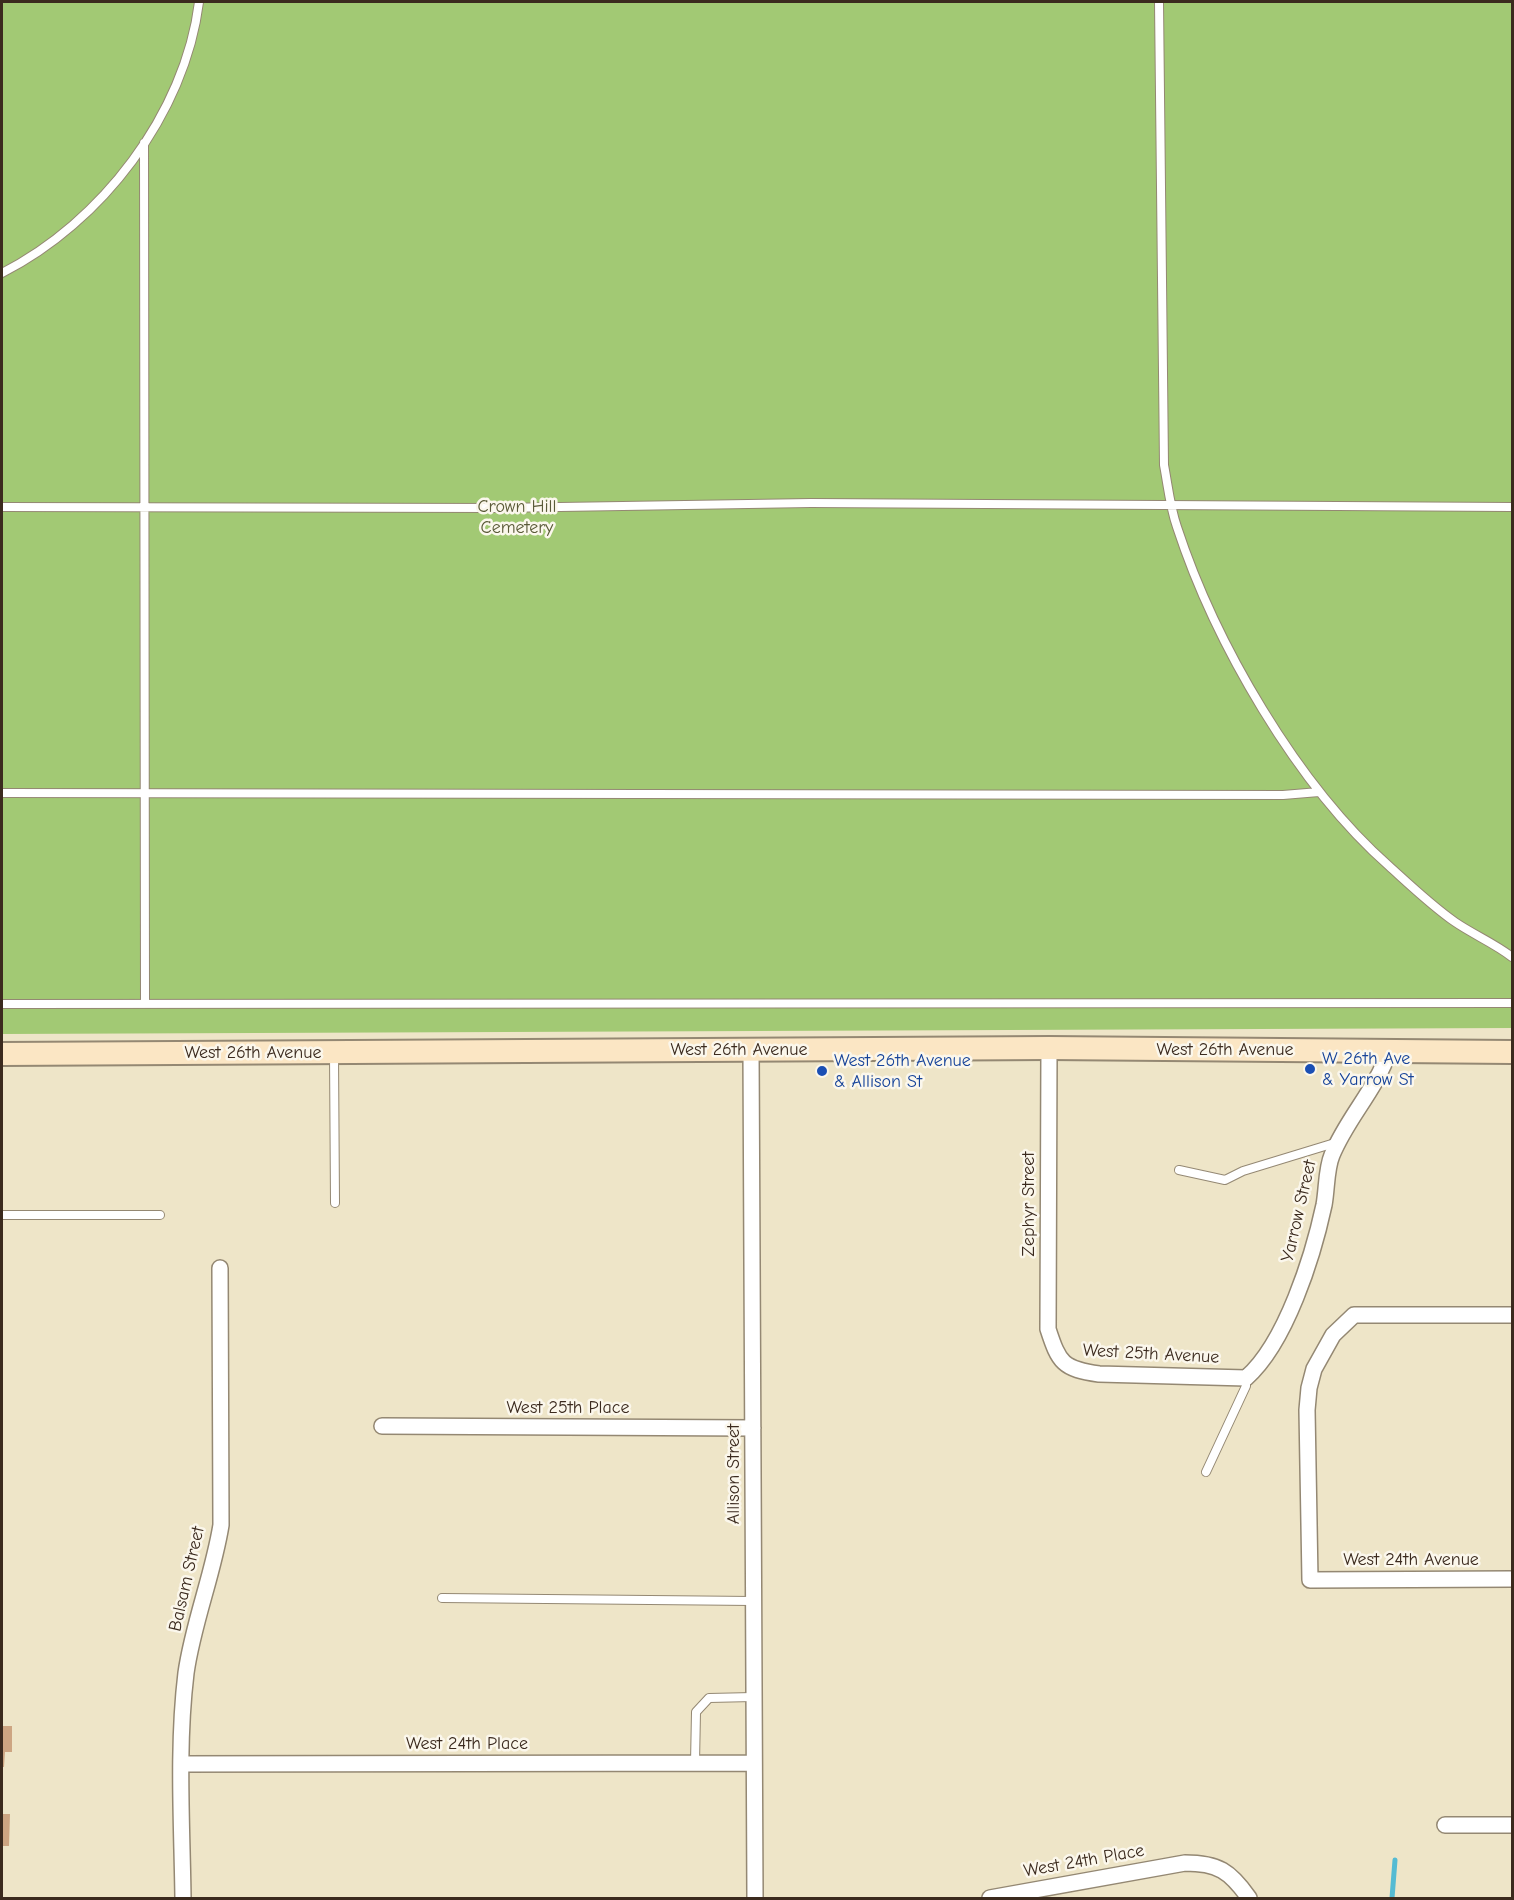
<!DOCTYPE html>
<html>
<head>
<meta charset="utf-8">
<style>
  body { margin:0 }
  #map { position:relative; width:1514px; height:1900px; overflow:hidden; background:#eee5c8; font-family:"Comic Neue",sans-serif }
  canvas { display:block }
  .frame { position:absolute; inset:0; border:3px solid #3b2a1e; pointer-events:none }
</style>
</head>
<body>
<div id="map">
<canvas width="1514" height="1900"></canvas>
<div class="frame"></div>
</div>
<script>
const context = document.querySelector('canvas').getContext('2d');
context.lineJoin = 'round';
function paint(path, color) { context.fillStyle = color; context.fill(path, 'evenodd'); }
function stroke(path, color, width, dash) { context.strokeStyle = color; context.lineWidth = width; context.lineCap = dash ? 'butt' : 'round'; context.setLineDash(dash || []); context.stroke(path); }
function label(font, color, halo, rows, align = 'center') {
  context.font = font + ' "Comic Neue",sans-serif'; context.lineWidth = 5; context.setLineDash([]); context.textBaseline = 'middle'; context.strokeStyle = halo; context.fillStyle = color; for (const [text, x, y, turn = 0] of rows) {
    context.save(); context.translate(x, y); context.rotate((+turn || 0) * Math.PI / 180); context.textAlign = isNaN(turn) ? turn : align; if (halo) context.strokeText(text, 0, 0); context.fillText(text, 0, 0); context.restore();
  }
}
paint(new Path2D(`
  M 2,2 L 1512,2 L 1512,1028 L 2,1034 Z`), '#a2c974');
stroke(new Path2D(`
  M 1392,1898 L 1395,1860`), '#55bbd3', 5);
paint(new Path2D(`
  M 2,1726 L 12,1726 L 12,1752 L 5,1752 L 4,1767 L 2,1767 Z
  M 2,1814 L 10,1814 L 9,1846 L 2,1846 Z`), '#cda582');
const lane = new Path2D(`
  M 1159,2 L 1164,465 C 1168,486 1170,507 1177,527 C 1215,643 1297,785 1389,866 C 1410,885 1432,906 1455,922 C 1474,935 1494,943 1512,957
  M 144,143 L 145,1004
  M 2,273 C 101,223 185,114 199,2
  M 2,507 L 497,508 L 811,503 L 1512,507
  M 2,793 L 1283,795 L 1319,792
  M 2,1004 L 1512,1003
  M 334,1054 L 335,1203
  M 1179,1170 L 1225,1180 L 1243,1171 L 1338,1142
  M 2,1215 L 160,1215
  M 1206,1472 L 1246,1386 L 1246,1378
  M 442,1598 L 753,1601
  M 695,1763 L 696,1712 L 709,1698 L 753,1697`);
const street = new Path2D(`
  M 1049,1048 L 1048,1329 C 1059,1363 1063,1369 1099,1374 L 1246,1378 C 1286,1343 1313,1256 1324,1205 C 1327,1189 1326,1169 1332,1155 C 1347,1118 1376,1090 1389,1051
  M 751,1050 L 755,1898
  M 1512,1315 L 1354,1315 L 1333,1335 L 1314,1369 L 1309,1388 L 1307,1410 L 1310,1580 L 1512,1579
  M 382,1426 L 753,1428
  M 181,1764 L 753,1763
  M 1445,1825 L 1512,1825
  M 183,1898 C 182,1824 177,1747 186,1673 C 193,1623 213,1575 221,1525 L 220,1268
  M 990,1898 L 1185,1863 C 1218,1863 1230,1871 1249,1898`);
const secondary = new Path2D(`
  M 2,1054 L 1049,1048 L 1512,1052`);
stroke(lane, '#948873', 10);
stroke(street, '#948873', 18);
stroke(secondary, '#948873', 26);
stroke(lane, '#fff', 8);
stroke(street, '#fff', 15);
stroke(secondary, '#fbe6c4', 22);
for (const [x, y, r, color] of [
  [1310,1069,6,"#1a4fb4"],
  [822,1071,6,"#1a4fb4"]
]) { const dot = new Path2D(); dot.arc(x, y, r, 0, 2 * Math.PI); context.fillStyle = color; context.fill(dot); stroke(dot, '#fbf7ec', 2); }
label('18px', '#5a5a38', '#fbf7ec', [
  ["Crown Hill",517,507],
  ["Cemetery",517,528]
]);
label('18px', '#3b2a1e', '#fbf7ec', [
  ["West 26th Avenue",739,1050],
  ["West 26th Avenue",1225,1050],
  ["West 26th Avenue",253,1053],
  ["Zephyr Street",1029,1204,-90],
  ["Yarrow Street",1299,1211,-77],
  ["West 25th Avenue",1151,1354,3],
  ["West 25th Place",568,1408],
  ["Allison Street",734,1474,-90],
  ["West 24th Avenue",1411,1560],
  ["Balsam Street",187,1579,-77],
  ["West 24th Place",467,1744],
  ["West 24th Place",1084,1861,-10]
]);
label('18px', '#164399', '#fbf7ec', [
  ["W 26th Ave",1322,1059],
  ["& Yarrow St",1322,1080],
  ["West 26th Avenue",834,1061],
  ["& Allison St",834,1082]
], 'left');
</script>
</body>
</html>
